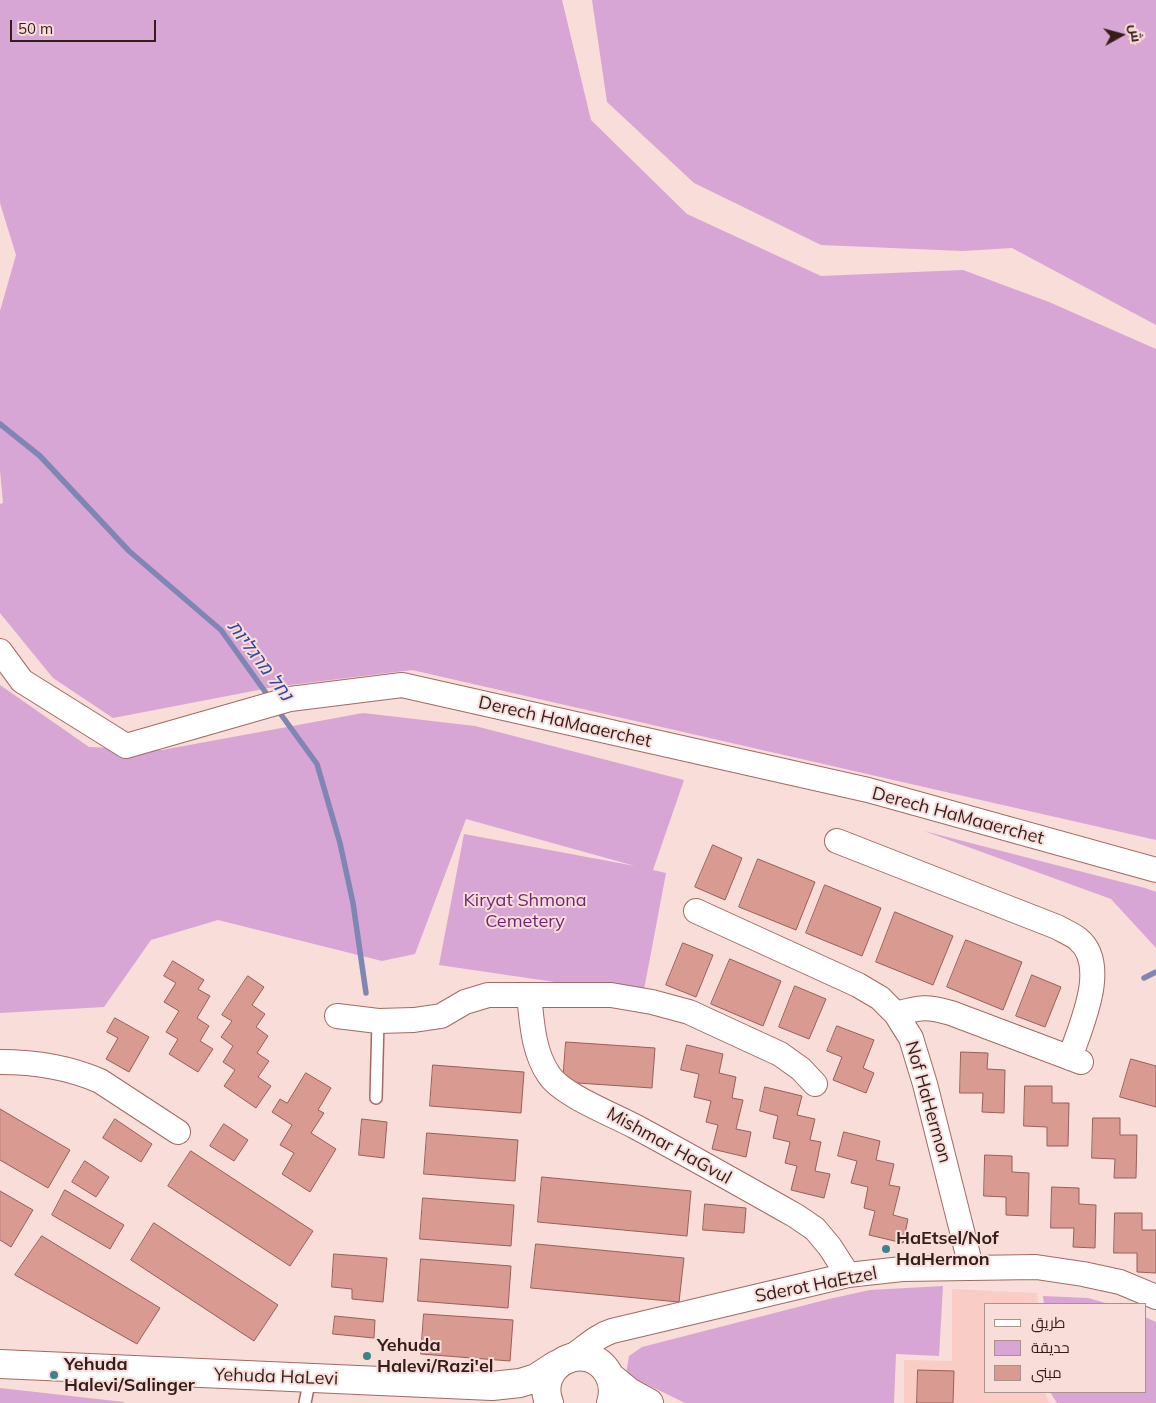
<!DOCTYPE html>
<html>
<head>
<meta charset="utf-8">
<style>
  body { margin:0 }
  #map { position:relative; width:1156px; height:1403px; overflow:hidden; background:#f8ddd9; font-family:Mulish,Cairo,sans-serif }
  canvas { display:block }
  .legend { position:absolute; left:984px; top:1303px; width:162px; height:90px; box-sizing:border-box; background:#f8ddd9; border:1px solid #aa918d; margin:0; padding:6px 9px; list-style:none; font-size:15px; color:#351e1a }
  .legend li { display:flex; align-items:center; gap:10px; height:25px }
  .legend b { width:25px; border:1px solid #aa918d }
  .north { position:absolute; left:1096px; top:10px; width:50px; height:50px; -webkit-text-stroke:4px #f8ddd9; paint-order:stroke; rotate:83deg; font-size:14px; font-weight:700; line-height:20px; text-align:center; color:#351e1a }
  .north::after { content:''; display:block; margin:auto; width:18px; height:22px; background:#351e1a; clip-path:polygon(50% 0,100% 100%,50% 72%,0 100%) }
  .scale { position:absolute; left:10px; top:20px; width:146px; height:22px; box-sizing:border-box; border:2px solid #351e1a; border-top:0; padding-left:6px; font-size:15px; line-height:18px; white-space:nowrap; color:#351e1a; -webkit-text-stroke:4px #f8ddd9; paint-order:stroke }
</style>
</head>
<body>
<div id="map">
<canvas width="1156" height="1403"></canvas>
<ul class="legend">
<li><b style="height:6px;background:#fff"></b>طريق</li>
<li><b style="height:14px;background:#d7a6d4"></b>حديقة</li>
<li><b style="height:14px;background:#d89a91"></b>مبنى</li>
</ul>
<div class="north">ش</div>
<div class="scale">50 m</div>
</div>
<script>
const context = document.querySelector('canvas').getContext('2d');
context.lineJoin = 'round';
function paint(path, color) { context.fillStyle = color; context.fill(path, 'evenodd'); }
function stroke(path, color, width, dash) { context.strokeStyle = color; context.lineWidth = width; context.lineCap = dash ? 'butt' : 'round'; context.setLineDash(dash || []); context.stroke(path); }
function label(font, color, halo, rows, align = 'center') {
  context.font = font + ' Mulish,Heebo,sans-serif'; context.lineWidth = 4; context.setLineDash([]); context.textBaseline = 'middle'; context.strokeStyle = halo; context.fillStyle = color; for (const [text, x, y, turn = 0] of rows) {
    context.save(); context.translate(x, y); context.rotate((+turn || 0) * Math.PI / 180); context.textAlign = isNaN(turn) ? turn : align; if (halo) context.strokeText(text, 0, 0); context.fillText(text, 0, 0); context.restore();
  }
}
paint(new Path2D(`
  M 952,1289 L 1037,1293 L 1038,1304 L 985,1304 L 985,1392 L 1045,1392 L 1049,1403 L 904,1403 L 904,1360 L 952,1361 Z`), '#f9ccc5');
paint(new Path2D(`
  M 0,0 L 562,0 L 591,120 L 687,214 L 821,276 L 963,270 L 1049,302 L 1156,349 L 1156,840 L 412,670 L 274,687 L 113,718 L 53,678 L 0,613 L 0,504 L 3,503 L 0,470 L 0,311 L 16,255 L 0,203 Z
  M 592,0 L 1156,0 L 1156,325 L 1012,248 L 963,251 L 821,245 L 694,183 L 607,102 Z
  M 0,685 L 89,747 L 162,750 L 363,713 L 475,726 L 684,780 L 653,870 L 666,873 L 643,995 L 439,965 L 464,834 L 635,866 L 466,819 L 415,954 L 382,961 L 218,920 L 151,940 L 104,1007 L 0,1013 Z
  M 924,831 L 1145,888 L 1156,892 L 1156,948 L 1111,899 Z
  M 943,1286 L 939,1356 L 896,1354 L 894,1403 L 685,1403 L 626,1374 L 629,1356 L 642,1347 L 829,1299 L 870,1290 Z
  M 1043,1296 L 1088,1298 L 1109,1304 L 1044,1304 Z
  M 1145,1317 L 1156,1322 L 1156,1403 L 1057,1403 L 1050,1392 L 1145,1392 Z
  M 0,1388 L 124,1402 L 123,1403 L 0,1403 Z`), '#d7a6d4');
stroke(new Path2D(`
  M 0,424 L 40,456 L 129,551 L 221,630 L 271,700
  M 277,709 L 317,764 L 340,843 L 353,903 L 366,993
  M 1144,978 L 1156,972`), '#7e87b3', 5.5);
const building = new Path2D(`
  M 713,845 L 742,858 L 725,900 L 695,887 Z
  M 758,859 L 815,882 L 796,930 L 739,907 Z
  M 825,885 L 881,908 L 862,956 L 806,933 Z
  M 895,912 L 953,936 L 933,985 L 876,962 Z
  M 966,940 L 1022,962 L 1003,1010 L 947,987 Z
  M 683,943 L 713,955 L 696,997 L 666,985 Z
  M 730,959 L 781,981 L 763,1026 L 711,1004 Z
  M 173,961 L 204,980 L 198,989 L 210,996 L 197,1018 L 209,1026 L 200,1041 L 213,1049 L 198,1072 L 169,1054 L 178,1039 L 166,1032 L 179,1011 L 164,1002 L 176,983 L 164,976 Z
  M 1032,975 L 1061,987 L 1045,1027 L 1016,1016 Z
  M 248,976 L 264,987 L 252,1005 L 265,1014 L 256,1027 L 268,1036 L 257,1053 L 269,1061 L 258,1077 L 271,1086 L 256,1108 L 224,1086 L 235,1070 L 223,1062 L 233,1046 L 221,1037 L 232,1021 L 222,1015 Z
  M 795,986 L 826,999 L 809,1039 L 779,1027 Z
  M 115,1018 L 149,1037 L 129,1072 L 106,1059 L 118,1038 L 107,1032 Z
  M 837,1026 L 874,1040 L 863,1068 L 874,1073 L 866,1093 L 833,1080 L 842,1057 L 827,1051 Z
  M 566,1042 L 655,1048 L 652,1088 L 563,1082 Z
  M 687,1045 L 723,1054 L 719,1073 L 736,1077 L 732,1098 L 743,1100 L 736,1129 L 751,1132 L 746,1157 L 712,1149 L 718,1125 L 706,1122 L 711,1101 L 694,1097 L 699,1074 L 681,1070 Z
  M 961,1052 L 988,1053 L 987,1069 L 1005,1070 L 1004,1113 L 982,1112 L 983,1093 L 960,1093 Z
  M 1131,1059 L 1156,1066 L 1156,1107 L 1120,1097 Z
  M 433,1065 L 524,1072 L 521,1113 L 430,1106 Z
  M 306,1073 L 331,1088 L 318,1110 L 324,1113 L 311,1133 L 336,1149 L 310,1192 L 282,1174 L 294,1153 L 280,1145 L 292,1125 L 272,1112 L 280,1099 L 287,1103 Z
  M 1025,1086 L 1052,1086 L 1052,1103 L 1069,1103 L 1068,1146 L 1047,1146 L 1047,1127 L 1024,1126 Z
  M 765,1087 L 802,1096 L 797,1115 L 815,1119 L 810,1140 L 821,1142 L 815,1171 L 830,1174 L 824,1198 L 791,1190 L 797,1166 L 785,1163 L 790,1142 L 773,1138 L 778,1116 L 760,1111 Z
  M 0,1109 L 70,1150 L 48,1188 L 0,1160 Z
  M 1093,1118 L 1120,1118 L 1120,1135 L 1137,1135 L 1136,1178 L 1114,1178 L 1115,1159 L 1092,1158 Z
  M 115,1119 L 152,1144 L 141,1162 L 103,1138 Z
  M 362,1119 L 387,1122 L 384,1158 L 359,1155 Z
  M 224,1124 L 248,1140 L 234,1161 L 210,1146 Z
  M 844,1132 L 880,1141 L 876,1160 L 894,1164 L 889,1185 L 900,1187 L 893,1215 L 908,1219 L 903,1243 L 869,1235 L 875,1211 L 864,1208 L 868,1187 L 851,1183 L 857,1161 L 838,1156 Z
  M 427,1133 L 518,1140 L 515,1181 L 424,1174 Z
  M 191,1151 L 313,1231 L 290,1266 L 168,1186 Z
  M 985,1155 L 1012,1156 L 1012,1172 L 1029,1173 L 1028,1216 L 1006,1215 L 1006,1197 L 984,1196 Z
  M 85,1161 L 109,1177 L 96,1197 L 72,1182 Z
  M 542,1177 L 691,1191 L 687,1236 L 538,1222 Z
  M 1052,1187 L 1079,1188 L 1079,1204 L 1096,1205 L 1095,1248 L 1073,1247 L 1074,1228 L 1051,1228 Z
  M 65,1190 L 124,1225 L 110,1249 L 52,1215 Z
  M 0,1191 L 33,1210 L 11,1247 L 0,1240 Z
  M 423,1198 L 514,1205 L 511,1246 L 420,1239 Z
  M 705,1204 L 746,1208 L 744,1233 L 703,1230 Z
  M 1115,1213 L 1142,1213 L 1142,1230 L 1156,1230 L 1156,1273 L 1137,1272 L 1137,1253 L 1114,1253 Z
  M 154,1223 L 278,1305 L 254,1341 L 131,1260 Z
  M 42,1236 L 160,1308 L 137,1344 L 15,1275 Z
  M 536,1244 L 684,1258 L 679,1302 L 531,1288 Z
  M 334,1254 L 387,1258 L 383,1302 L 352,1299 L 352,1289 L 332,1287 Z
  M 421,1259 L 511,1266 L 508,1308 L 418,1301 Z
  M 424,1314 L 513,1320 L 510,1361 L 421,1354 Z
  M 335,1316 L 375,1320 L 374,1338 L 333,1334 Z
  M 918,1370 L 954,1371 L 953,1403 L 917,1403 Z`);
paint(building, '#d89a91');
stroke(building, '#985f57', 1);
const lane = new Path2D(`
  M 376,1098 L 378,1021
  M 305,1403 L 310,1378`);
const street = new Path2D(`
  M 0,651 L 22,681 L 126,746 L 290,699 L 402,685 L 868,790 L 1156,870
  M 837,841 L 1057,927 C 1064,931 1072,934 1078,939 C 1110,965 1080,1027 1070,1058
  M 696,911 L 858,985 L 880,998 L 896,1014 L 911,1038 L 925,1084 L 971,1267
  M 529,995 C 532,1022 533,1052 549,1075 C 562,1095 614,1115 636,1127 C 690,1156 743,1186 796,1216 L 815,1229 L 830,1247 L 848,1275
  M 896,1014 C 920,1007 927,1006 951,1013 L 1081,1062
  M 337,1016 L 378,1021 L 414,1020 L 441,1016 L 465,1002 L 488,995 L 611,995 L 652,1002 L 689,1012 L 780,1054 L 801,1069 L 815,1084
  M 0,1062 C 34,1062 68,1067 100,1081 L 178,1132
  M 571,1357 C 585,1348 596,1336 612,1331 L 848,1275 L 902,1269 L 1036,1267 L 1083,1274 L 1120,1282 L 1156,1297`);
const secondary = new Path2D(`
  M 0,1364 L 492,1386 L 520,1383 L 536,1378 L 556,1365
  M 612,1378 L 629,1392 L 649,1403
  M 549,1403 C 534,1364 587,1338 608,1373 C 614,1383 614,1393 611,1403`);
stroke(lane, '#a36961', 14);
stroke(street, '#a36961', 26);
stroke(secondary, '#a36961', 30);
stroke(lane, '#fff', 11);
stroke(street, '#fff', 24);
stroke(secondary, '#fff', 28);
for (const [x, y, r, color] of [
  [886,1249,5,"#3d838e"],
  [367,1356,5,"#3d838e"],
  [54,1375,5,"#3d838e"]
]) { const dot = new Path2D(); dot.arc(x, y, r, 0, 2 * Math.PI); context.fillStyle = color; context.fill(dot); stroke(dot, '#f8ddd9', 2); }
label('18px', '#351e1a', '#f8ddd9', [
  ["Derech HaMaaerchet",565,722,13],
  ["Derech HaMaaerchet",958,816,15],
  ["Nof HaHermon",928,1102,74],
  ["Mishmar HaGvul",669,1146,29],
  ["Sderot HaEtzel",816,1285,-11],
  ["Yehuda HaLevi",276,1377,2]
]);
label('18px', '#732372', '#f8ddd9', [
  ["Kiryat Shmona",525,901],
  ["Cemetery",525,922]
]);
label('bold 18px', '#351e1a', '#f8ddd9', [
  ["HaEtsel/Nof",896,1239],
  ["HaHermon",896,1260],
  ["Yehuda",377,1346],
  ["Halevi/Razi'el",377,1367],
  ["Yehuda",64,1365],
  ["Halevi/Salinger",64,1386]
], 'left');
label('italic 19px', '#3048a2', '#f8ddd9', [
  ["נחל מרגליות",260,661,53]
]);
</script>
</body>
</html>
